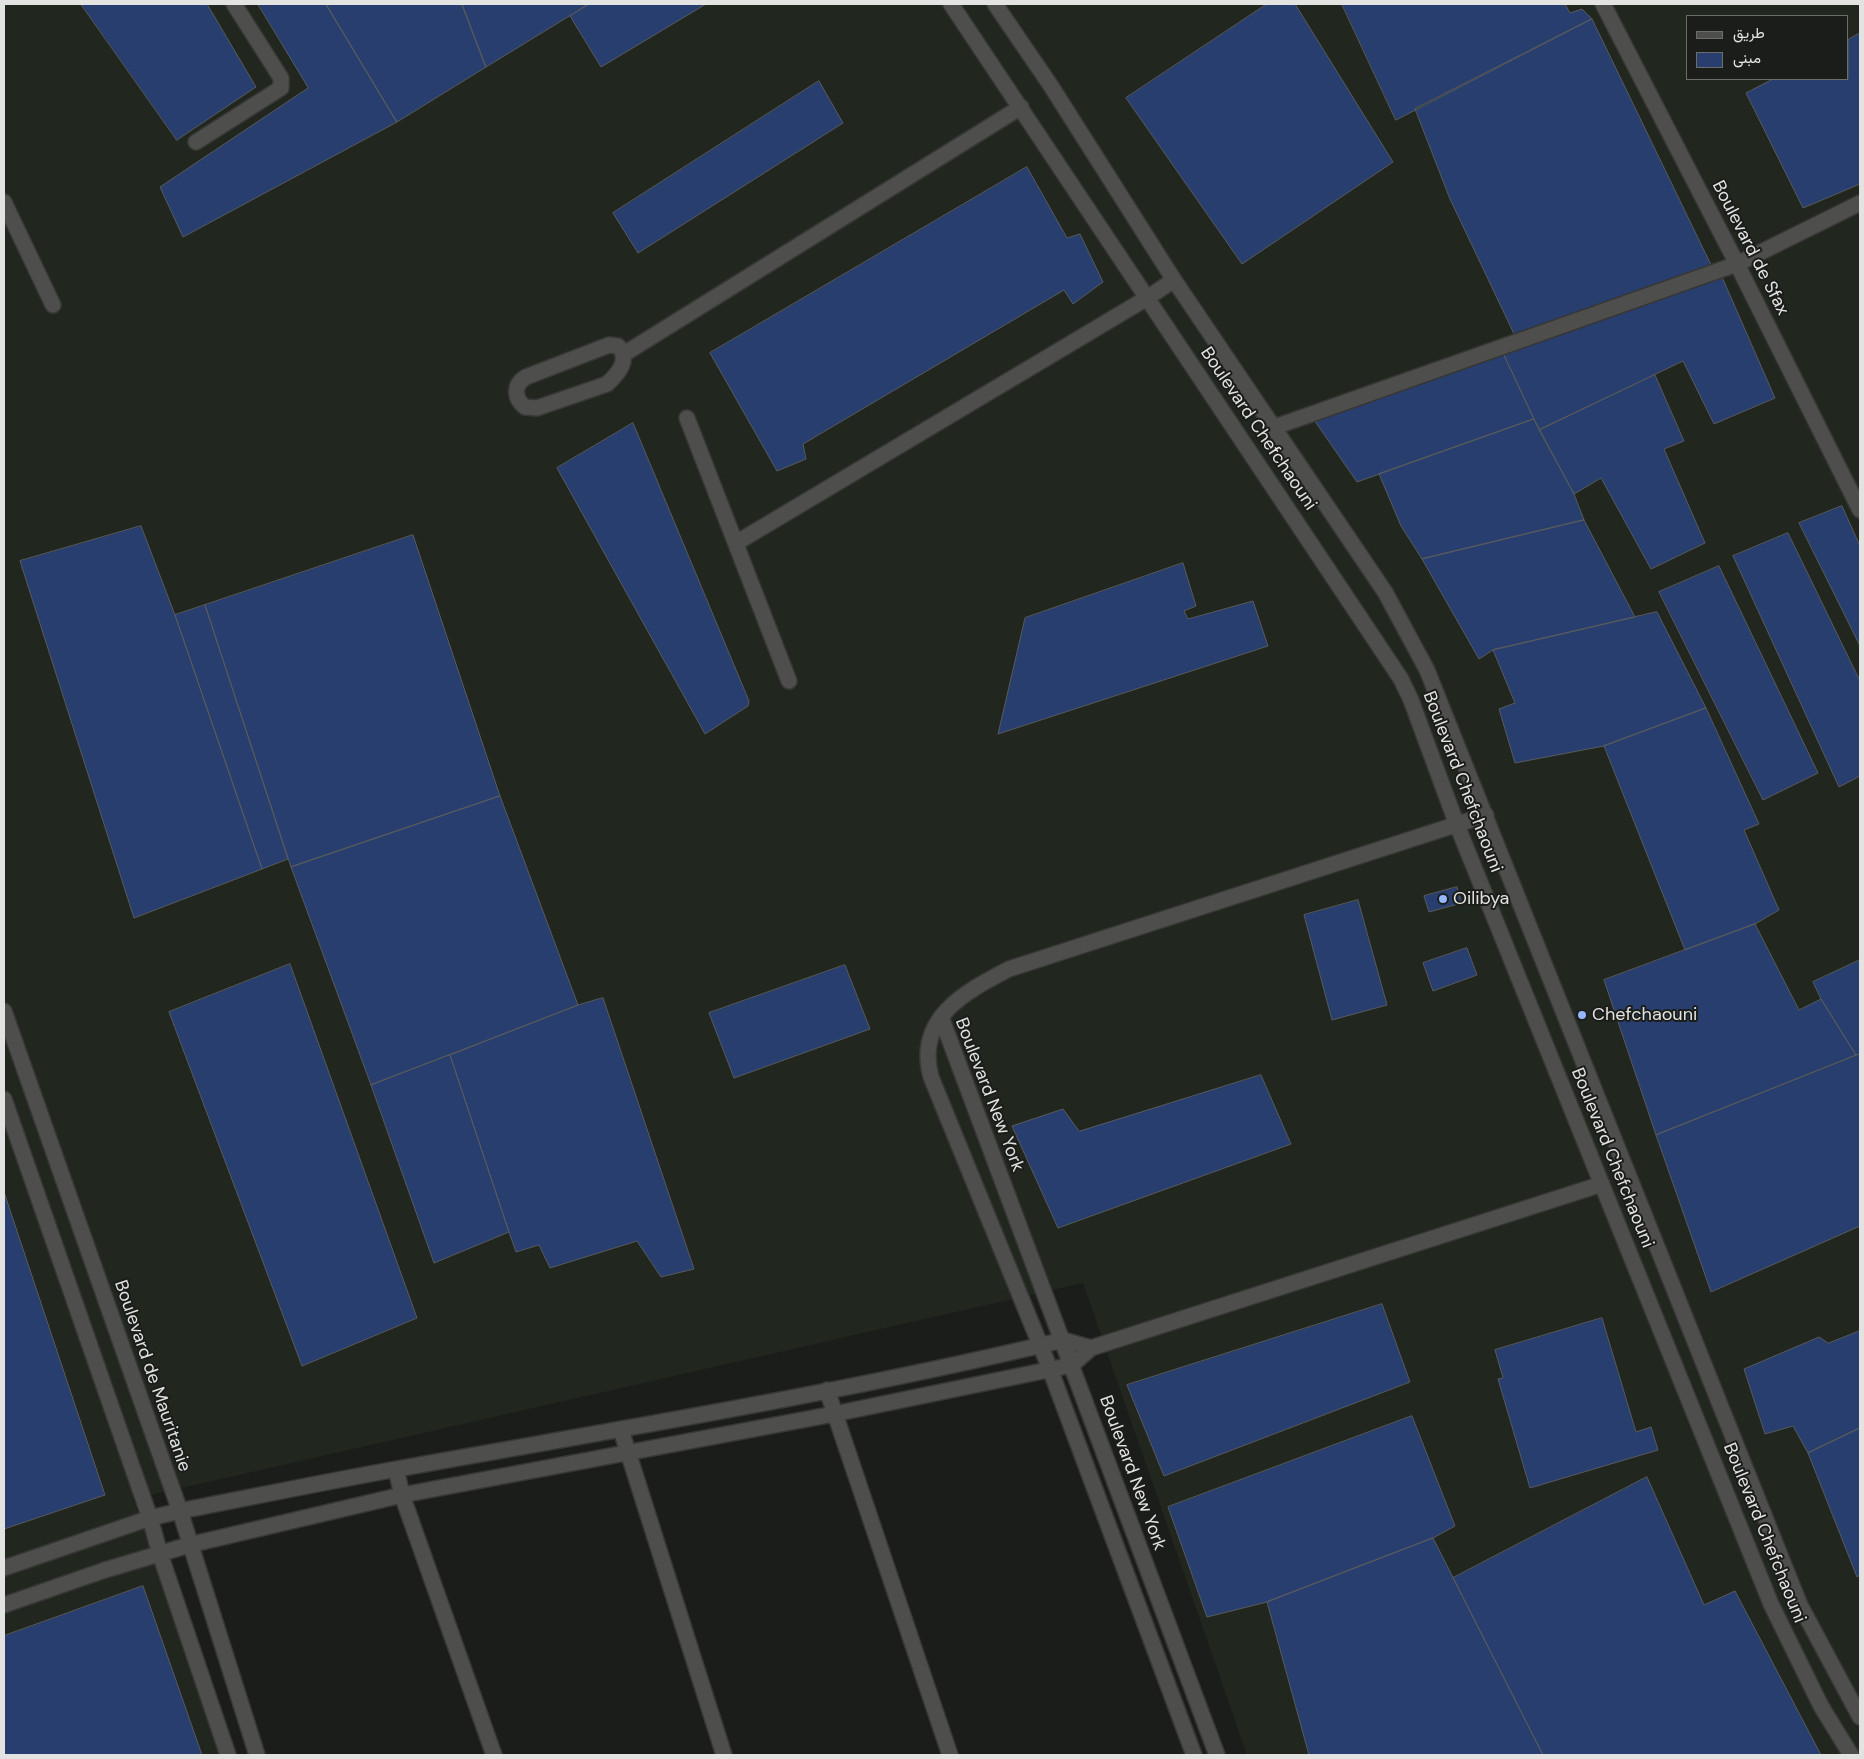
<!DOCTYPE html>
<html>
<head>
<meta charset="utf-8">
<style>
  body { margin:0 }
  #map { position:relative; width:1864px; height:1759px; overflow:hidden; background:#1b1d1a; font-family:"DM Sans",Vazirmatn,sans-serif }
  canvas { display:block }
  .frame { position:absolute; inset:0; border:5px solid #e3e4e2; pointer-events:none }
  .legend { position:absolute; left:1686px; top:15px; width:162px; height:65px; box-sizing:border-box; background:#1b1d1a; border:1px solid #6b6d6a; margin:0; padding:6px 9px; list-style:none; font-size:15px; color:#e3e4e2 }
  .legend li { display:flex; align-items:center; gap:10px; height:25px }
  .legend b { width:25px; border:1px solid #6b6d6a }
</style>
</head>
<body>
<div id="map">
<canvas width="1864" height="1759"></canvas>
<div class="frame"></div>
<ul class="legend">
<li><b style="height:6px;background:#4e4f4d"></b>طريق</li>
<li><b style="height:14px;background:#273e6e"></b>مبنى</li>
</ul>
</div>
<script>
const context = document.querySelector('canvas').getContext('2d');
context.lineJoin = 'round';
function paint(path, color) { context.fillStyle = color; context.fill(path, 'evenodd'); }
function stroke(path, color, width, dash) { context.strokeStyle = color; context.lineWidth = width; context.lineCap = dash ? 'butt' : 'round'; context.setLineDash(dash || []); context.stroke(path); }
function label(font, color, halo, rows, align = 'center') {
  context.font = font + ' "DM Sans",sans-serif'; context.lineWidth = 4; context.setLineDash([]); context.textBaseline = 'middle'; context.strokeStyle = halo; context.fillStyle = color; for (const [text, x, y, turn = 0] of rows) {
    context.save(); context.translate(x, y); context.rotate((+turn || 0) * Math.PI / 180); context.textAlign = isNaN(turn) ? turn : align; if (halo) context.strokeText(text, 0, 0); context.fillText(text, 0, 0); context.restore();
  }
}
paint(new Path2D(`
  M 4,4 L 1860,4 L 1860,1755 L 1247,1755 L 1083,1283 L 133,1499 L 223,1755 L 4,1755 ZM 1688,16 L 1848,16 L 1848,79 L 1688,79 Z`), '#21261e');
const building = new Path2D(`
  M 81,4 L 207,4 L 256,87 L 177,140 Z
  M 258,4 L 326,4 L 397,122 L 183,237 L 160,187 L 308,88 Z
  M 326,4 L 462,4 L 486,67 L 397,122 Z
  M 462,4 L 589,4 L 486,67 Z
  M 589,4 L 706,4 L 601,67 L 570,16 Z
  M 1267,4 L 1295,4 L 1393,162 L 1242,264 L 1126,98 Z
  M 1342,4 L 1565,4 L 1570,13 L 1582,9 L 1592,19 L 1396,120 Z
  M 1592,19 L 1713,269 L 1516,338 L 1450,199 L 1415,109 Z
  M 1860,33 L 1860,184 L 1803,208 L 1746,93 L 1773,79 L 1848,79 L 1848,40 Z
  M 819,81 L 843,123 L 638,253 L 613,213 Z
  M 1027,167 L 1067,238 L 1080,234 L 1103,282 L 1073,304 L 1064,290 L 803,444 L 806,459 L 777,471 L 710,353 Z
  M 1722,277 L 1775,398 L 1714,424 L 1683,361 L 1539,430 L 1503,353 Z
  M 1503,353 L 1534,419 L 1357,482 L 1312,417 Z
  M 1655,375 L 1684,441 L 1664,449 L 1705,543 L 1651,569 L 1601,478 L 1574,494 L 1539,430 Z
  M 1534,419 L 1574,494 L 1584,520 L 1422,559 L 1401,526 L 1379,474 Z
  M 633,423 L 749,701 L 748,706 L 705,734 L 557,468 Z
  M 1842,506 L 1860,546 L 1860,646 L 1799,523 Z
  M 1584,520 L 1635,617 L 1493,650 L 1479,659 L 1422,559 Z
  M 141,526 L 175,615 L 262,869 L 134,918 L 20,561 Z
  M 1788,533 L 1860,681 L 1860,776 L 1839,787 L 1733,556 Z
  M 413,535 L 500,796 L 291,867 L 205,605 Z
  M 1183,563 L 1196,606 L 1184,611 L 1188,619 L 1253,601 L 1268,646 L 998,734 L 1025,618 Z
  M 1719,566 L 1818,773 L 1763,800 L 1659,592 Z
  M 205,605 L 288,859 L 262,869 L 175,615 Z
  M 1657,612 L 1706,708 L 1604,746 L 1515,763 L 1499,709 L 1515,703 L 1493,650 Z
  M 1706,708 L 1759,824 L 1744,830 L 1779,910 L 1755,924 L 1685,950 L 1604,746 Z
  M 500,796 L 578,1005 L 371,1085 L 291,867 Z
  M 1457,887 L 1462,903 L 1429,912 L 1424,896 Z
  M 1358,900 L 1387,1005 L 1332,1020 L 1304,915 Z
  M 1755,924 L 1799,1010 L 1821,999 L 1856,1055 L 1656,1135 L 1604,980 Z
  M 1467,948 L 1477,975 L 1433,991 L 1423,963 Z
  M 1860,960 L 1860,1054 L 1856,1055 L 1821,999 L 1813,982 Z
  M 290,964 L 417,1318 L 302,1366 L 169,1012 Z
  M 845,965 L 870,1029 L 734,1078 L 709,1013 Z
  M 603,998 L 694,1269 L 661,1277 L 637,1241 L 550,1268 L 539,1245 L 516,1252 L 509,1232 L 450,1055 L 578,1005 Z
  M 1860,1054 L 1860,1226 L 1711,1292 L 1656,1135 Z
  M 450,1055 L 509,1232 L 434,1263 L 371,1085 Z
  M 1261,1075 L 1291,1144 L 1058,1228 L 1012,1126 L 1063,1109 L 1079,1131 Z
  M 4,1192 L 105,1495 L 4,1529 Z
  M 1382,1304 L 1410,1382 L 1164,1476 L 1127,1385 Z
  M 1602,1318 L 1636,1432 L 1651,1427 L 1658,1450 L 1530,1488 L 1498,1379 L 1503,1378 L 1495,1350 Z
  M 1860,1331 L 1860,1428 L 1808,1453 L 1793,1426 L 1765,1434 L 1744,1369 L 1819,1337 L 1828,1343 Z
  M 1412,1416 L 1455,1526 L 1433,1538 L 1267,1602 L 1207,1617 L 1168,1507 Z
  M 1860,1428 L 1860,1575 L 1857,1577 L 1808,1453 Z
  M 1647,1477 L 1704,1605 L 1735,1591 L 1821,1755 L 1543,1755 L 1453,1578 Z
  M 1433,1538 L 1543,1755 L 1309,1755 L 1267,1602 Z
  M 143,1586 L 202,1755 L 4,1755 L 4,1636 Z`);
paint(building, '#273e6e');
stroke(building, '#585a5d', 1);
const minor = new Path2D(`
  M 951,4 L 1401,679 L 1411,700 L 1457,825 L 1771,1604 L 1821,1706 L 1851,1755
  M 995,4 L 1051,86 L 1174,280 L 1385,592 L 1427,670 L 1800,1605 L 1860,1717
  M 1603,4 L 1737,264 L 1860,510
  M 196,142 L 281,88 L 281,78 L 234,4
  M 4,202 L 53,305
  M 609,345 L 618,346 C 631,359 618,374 607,384 L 537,408 L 525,407 C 514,398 513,385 526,377 Z
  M 624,354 L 1021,107
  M 687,418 L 789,681
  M 1272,428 L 1737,264 L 1860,203
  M 736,543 L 1147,298 L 1174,280
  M 4,1011 L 180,1511 L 257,1755
  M 941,1017 L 1217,1755
  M 4,1099 L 150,1518 L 160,1554 L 228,1755
  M 827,1390 L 950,1755
  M 621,1430 L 724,1755
  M 396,1469 L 402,1495 L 494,1755
  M 4,1568 L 150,1518 L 180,1511 C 252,1497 324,1482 397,1469 C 619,1429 843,1393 1063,1340 L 1091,1348
  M 4,1605 L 105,1570 L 189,1545 L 402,1495 L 834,1414 L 1072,1365 L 1091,1348 L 1602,1184
  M 1194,1755 L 1050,1369 L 931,1077 C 915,1018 965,992 1009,969 L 1486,815`);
stroke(minor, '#373836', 18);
stroke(minor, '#4e4f4d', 15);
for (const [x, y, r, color] of [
  [1443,899,5,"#94b7fd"],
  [1582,1015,5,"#94b7fd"]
]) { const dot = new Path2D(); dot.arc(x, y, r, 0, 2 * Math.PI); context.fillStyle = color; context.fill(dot); stroke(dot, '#1b1d1a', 2); }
label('18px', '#e3e4e2', '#1b1d1a', [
  ["Boulevard de Sfax",1750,248,63],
  ["Boulevard Chefchaouni",1258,429,56],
  ["Boulevard Chefchaouni",1462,782,69],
  ["Boulevard New York",989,1095,69],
  ["Boulevard Chefchaouni",1612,1158,68],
  ["Boulevard de Mauritanie",152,1376,71],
  ["Boulevard New York",1132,1473,70],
  ["Boulevard Chefchaouni",1764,1533,68]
]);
label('18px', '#e3e4e2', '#1b1d1a', [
  ["Oilibya",1453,899],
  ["Chefchaouni",1592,1015]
], 'left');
</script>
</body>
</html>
